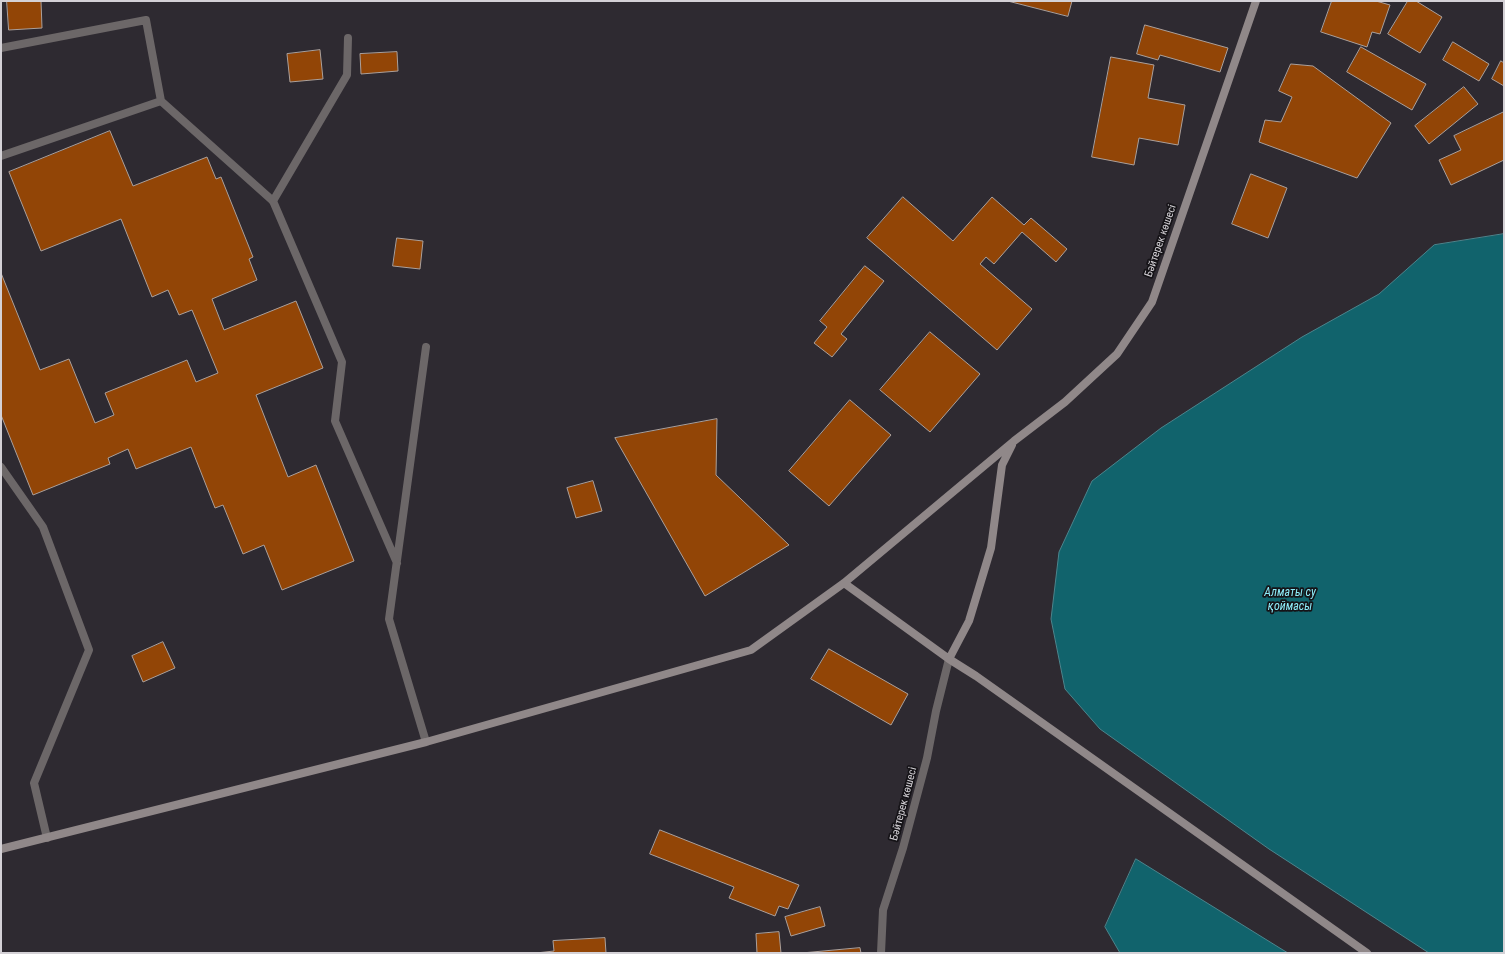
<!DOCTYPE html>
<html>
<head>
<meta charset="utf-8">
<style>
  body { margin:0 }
  #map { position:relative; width:1505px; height:954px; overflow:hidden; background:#2e2a31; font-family:"Roboto Condensed",sans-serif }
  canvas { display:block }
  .frame { position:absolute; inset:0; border:2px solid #d4d1d6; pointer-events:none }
</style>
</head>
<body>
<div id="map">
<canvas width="1505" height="954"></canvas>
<div class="frame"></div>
</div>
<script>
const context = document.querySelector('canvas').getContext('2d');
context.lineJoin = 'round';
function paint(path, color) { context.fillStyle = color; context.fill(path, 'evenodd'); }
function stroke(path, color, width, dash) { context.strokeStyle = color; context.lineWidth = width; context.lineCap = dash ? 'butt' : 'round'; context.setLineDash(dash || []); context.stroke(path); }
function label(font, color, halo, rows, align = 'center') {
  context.font = font + ' "Roboto Condensed",sans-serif'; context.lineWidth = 3.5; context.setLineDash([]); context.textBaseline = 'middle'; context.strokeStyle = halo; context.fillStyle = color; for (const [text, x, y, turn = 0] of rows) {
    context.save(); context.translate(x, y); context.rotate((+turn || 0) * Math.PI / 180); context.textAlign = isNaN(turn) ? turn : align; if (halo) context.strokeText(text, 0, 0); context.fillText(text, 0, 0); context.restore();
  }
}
const water = new Path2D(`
  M 1504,234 L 1504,953 L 1429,953 L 1269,849 L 1100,729 L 1065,689 L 1051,619 L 1059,552 L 1092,481 L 1161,428 L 1302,337 L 1379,294 L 1434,245 Z
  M 1136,859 L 1283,950 L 1288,953 L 1120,953 L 1105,927 Z`);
paint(water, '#11636c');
stroke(water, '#4c848c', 1);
const building = new Path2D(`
  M 7,1 L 41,1 L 42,28 L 9,30 Z
  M 1008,1 L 1072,1 L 1068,16 Z
  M 1332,1 L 1376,1 L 1390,5 L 1380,34 L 1372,32 L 1367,47 L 1321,32 Z
  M 1408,1 L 1416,1 L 1442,17 L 1420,53 L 1388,34 Z
  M 1145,25 L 1228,48 L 1220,72 L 1160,55 L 1158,60 L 1137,54 Z
  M 1453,42 L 1489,64 L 1479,81 L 1443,60 Z
  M 1361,47 L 1426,84 L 1412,110 L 1347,72 Z
  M 320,50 L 323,79 L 290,82 L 287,54 Z
  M 397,52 L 398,71 L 361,74 L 360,54 Z
  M 1111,57 L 1154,65 L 1148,98 L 1185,105 L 1178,145 L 1139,138 L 1134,165 L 1092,157 Z
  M 1501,61 L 1504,63 L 1504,86 L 1492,79 Z
  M 1291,64 L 1313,66 L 1391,123 L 1357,178 L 1259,142 L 1265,120 L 1281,122 L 1292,97 L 1279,91 Z
  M 1464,87 L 1478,104 L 1429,144 L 1415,126 Z
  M 1504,112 L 1504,160 L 1451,185 L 1439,160 L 1461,150 L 1454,136 Z
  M 110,131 L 133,186 L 207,157 L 216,179 L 221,177 L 253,257 L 249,259 L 257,280 L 212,299 L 224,330 L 296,301 L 323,368 L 256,395 L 288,477 L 316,465 L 354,561 L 282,590 L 264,545 L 243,554 L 223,505 L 215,508 L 191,447 L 136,469 L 128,449 L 108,458 L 110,464 L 33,495 L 1,415 L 1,273 L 40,370 L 69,359 L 95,423 L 114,415 L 105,393 L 187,360 L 196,382 L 218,373 L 192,310 L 179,315 L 168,290 L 152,297 L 121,219 L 41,251 L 9,172 Z
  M 1251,174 L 1287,188 L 1268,238 L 1232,224 Z
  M 903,197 L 953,241 L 992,197 L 1024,225 L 1031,218 L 1067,249 L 1056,262 L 1022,232 L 994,264 L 986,257 L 980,264 L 1032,309 L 997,350 L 867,238 Z
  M 397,238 L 423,241 L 420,269 L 393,266 Z
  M 865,266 L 884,281 L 841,334 L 847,339 L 832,357 L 814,343 L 827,327 L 820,321 Z
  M 930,332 L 980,374 L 930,432 L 880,390 Z
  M 850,400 L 891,435 L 829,506 L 789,471 Z
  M 717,419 L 716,475 L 789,545 L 705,596 L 615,438 Z
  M 593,481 L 602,511 L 576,518 L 567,488 Z
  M 163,642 L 175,668 L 143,682 L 132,656 Z
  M 829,649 L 908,694 L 891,725 L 811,679 Z
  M 660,830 L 799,885 L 788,909 L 779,906 L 775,916 L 729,898 L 734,887 L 650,854 Z
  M 820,907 L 825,926 L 791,936 L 785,917 Z
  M 779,932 L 781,953 L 757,953 L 756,934 Z
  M 605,938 L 606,953 L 536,953 L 554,951 L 553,941 Z
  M 860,948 L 861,953 L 802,953 Z`);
paint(building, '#924506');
stroke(building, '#aba09b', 1);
stroke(new Path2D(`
  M 1,48 L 146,20 L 161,101
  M 1,156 L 161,101 L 273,201
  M 1,467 L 43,527 L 89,650 L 34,783 L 47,838`), '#6c6768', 8);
stroke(new Path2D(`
  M 348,38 L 347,75 L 273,201 L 342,362 L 335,421 L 397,563
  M 426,347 L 389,619 L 426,742
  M 881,953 L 883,910 L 903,848 L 927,758 L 936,711 L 949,659`), '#6c6768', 8);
stroke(new Path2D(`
  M 844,583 L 949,659 L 976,676 L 1367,953
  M 949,659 L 969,621 L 991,548 L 1002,465 L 1012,445
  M 1,849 L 426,742 L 751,650 L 844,583 L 1014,441 L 1065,402 L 1117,354 L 1152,302 L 1256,1`), '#908889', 8);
label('11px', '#d4d1d6', '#151317', [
  ["Бәйтерек көшесі",1161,241,-71],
  ["Бәйтерек көшесі",904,804,-75]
]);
label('italic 12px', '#8decf9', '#151317', [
  ["Алматы су",1290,593],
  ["қоймасы",1290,607]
]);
</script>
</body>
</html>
